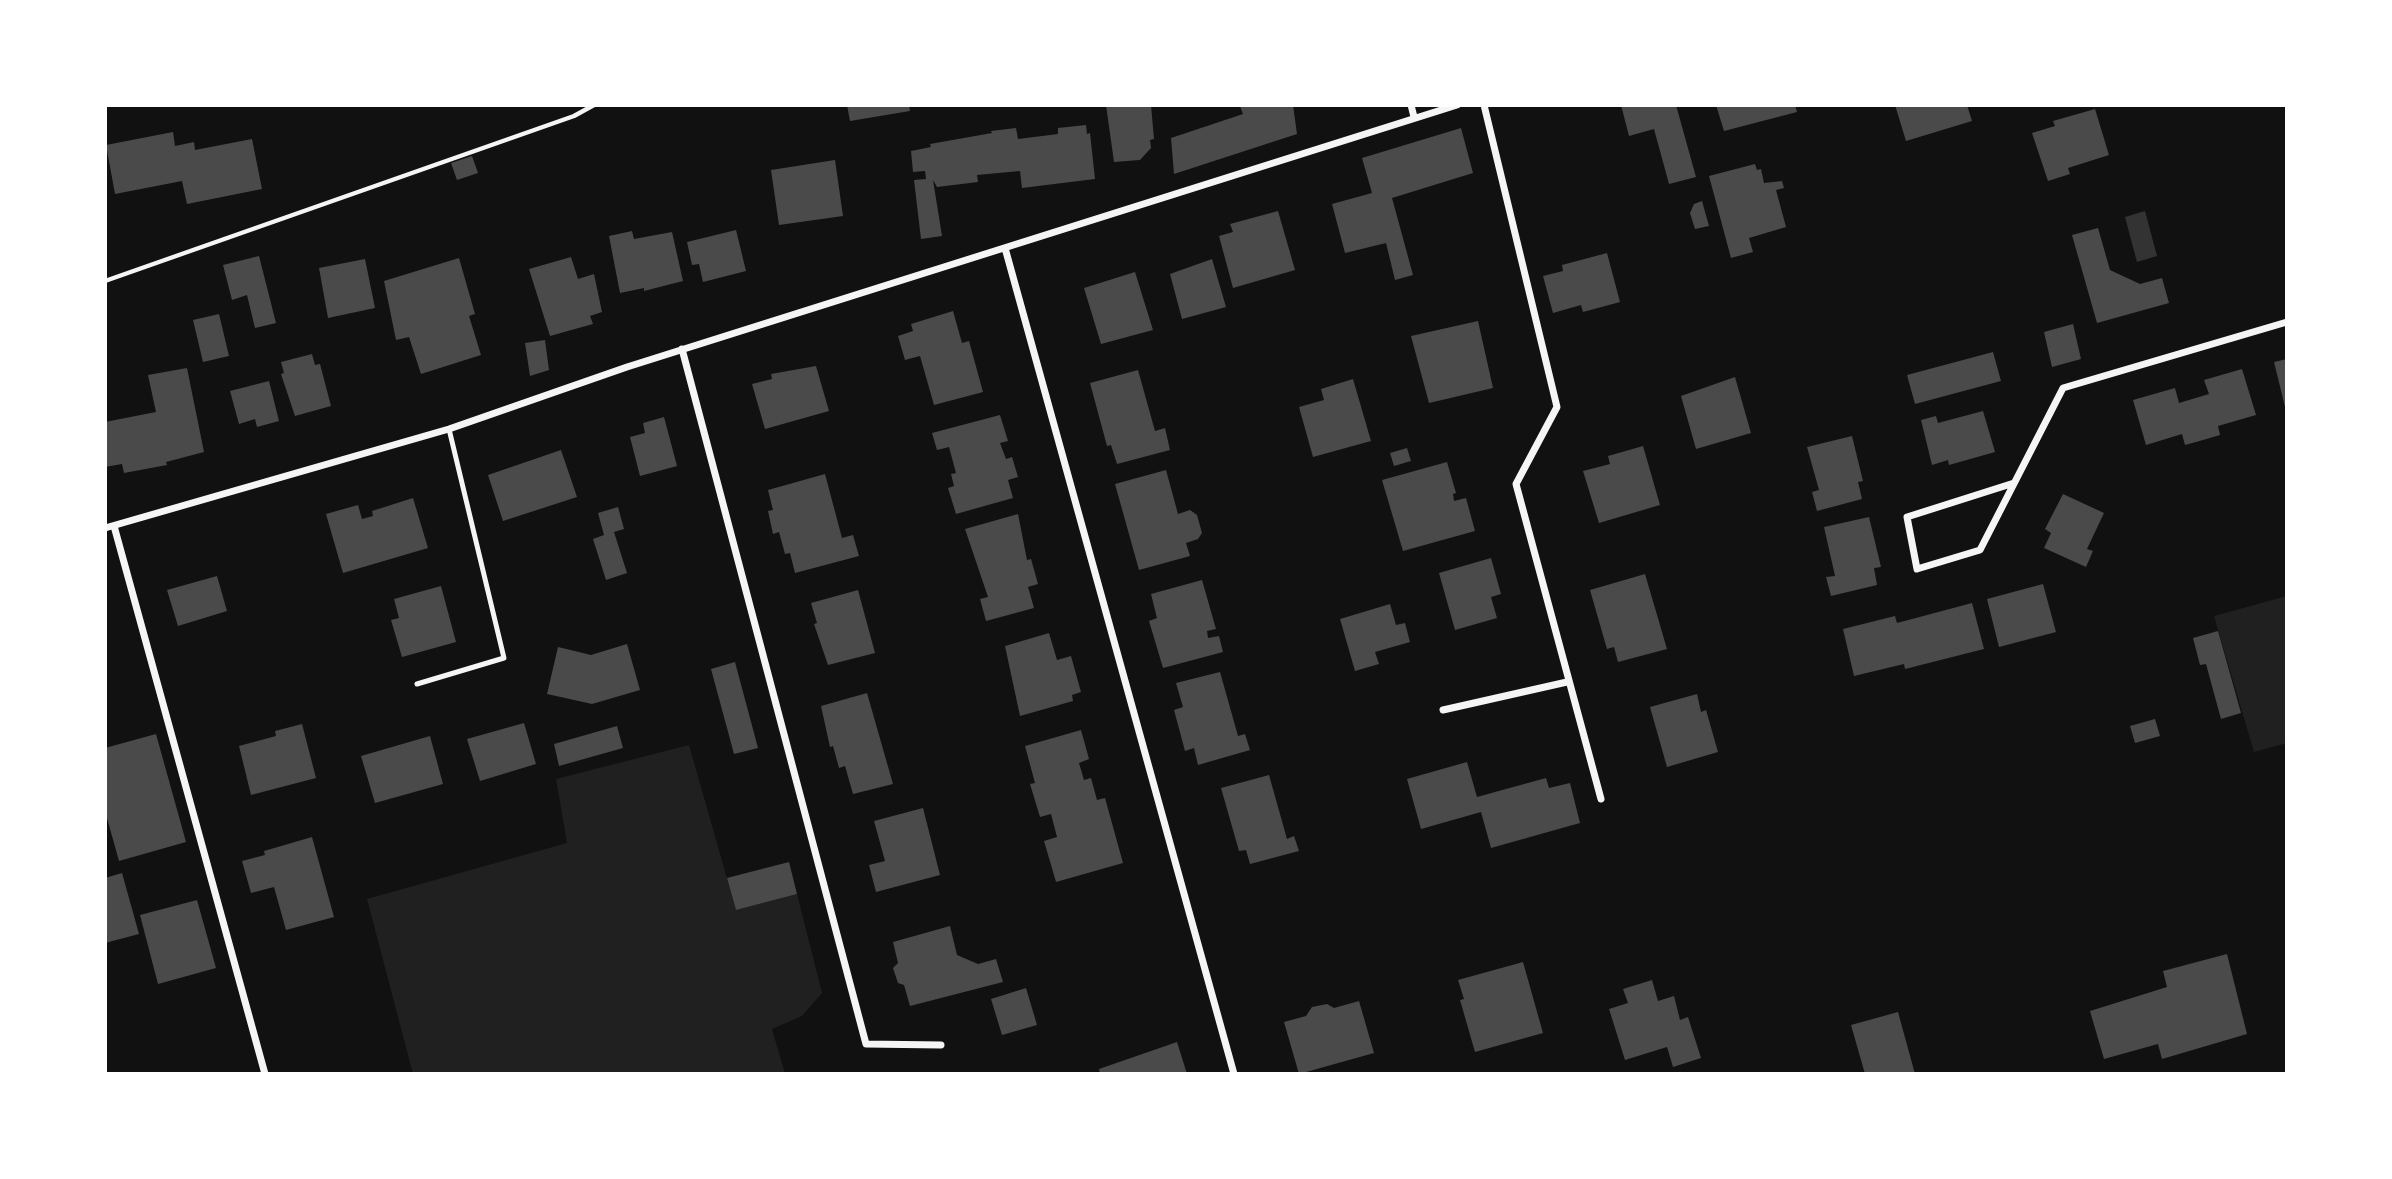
<!DOCTYPE html>
<html>
<head>
<meta charset="utf-8">
<style>
  body { margin:0 }
  #map { position:relative; width:2392px; height:1179px; overflow:hidden; background:#111; font-family:Georgia,serif }
  canvas { display:block }
  .frame { position:absolute; inset:0; border:107px solid #fff; pointer-events:none }
</style>
</head>
<body>
<div id="map">
<canvas width="2392" height="1179"></canvas>
<div class="frame"></div>
</div>
<script>
const context = document.querySelector('canvas').getContext('2d');
context.lineJoin = 'round';
function paint(path, color) { context.fillStyle = color; context.fill(path, 'evenodd'); }
function stroke(path, color, width, dash) { context.strokeStyle = color; context.lineWidth = width; context.lineCap = dash ? 'butt' : 'round'; context.setLineDash(dash || []); context.stroke(path); }
paint(new Path2D(`
  M 2287,596 L 2287,743 L 2254,752 L 2214,616 Z
  M 689,745 L 736,910 L 797,894 L 822,993 L 802,1016 L 772,1029 L 785,1074 L 413,1074 L 367,899 L 567,843 L 556,779 Z`), '#202020');
paint(new Path2D(`
  M 2145,211 L 2157,256 L 2137,262 L 2125,217 Z`), '#333');
paint(new Path2D(`
  M 847,105 L 909,105 L 910,111 L 850,121 Z
  M 1106,105 L 1151,105 L 1154,139 L 1150,140 L 1151,148 L 1140,160 L 1114,162 Z
  M 1244,105 L 1293,105 L 1297,134 L 1174,174 L 1171,138 L 1243,114 L 1240,106 Z
  M 1621,105 L 1676,105 L 1696,177 L 1669,184 L 1654,129 L 1629,136 Z
  M 1716,105 L 1795,105 L 1797,112 L 1724,131 Z
  M 1895,105 L 1967,105 L 1972,121 L 1906,141 Z
  M 2095,109 L 2109,155 L 2068,168 L 2070,174 L 2048,181 L 2032,133 L 2055,126 L 2053,121 Z
  M 1086,125 L 1087,134 L 1090,133 L 1095,179 L 1022,188 L 1020,171 L 977,175 L 978,182 L 937,187 L 933,180 L 942,236 L 921,239 L 914,180 L 926,179 L 925,171 L 913,172 L 911,151 L 931,147 L 930,144 L 992,133 L 991,131 L 1016,128 L 1018,139 L 1058,134 L 1058,128 Z
  M 1461,128 L 1473,173 L 1392,198 L 1413,275 L 1395,280 L 1386,243 L 1345,253 L 1332,204 L 1372,193 L 1362,158 Z
  M 173,132 L 175,146 L 194,142 L 195,150 L 252,139 L 262,189 L 187,204 L 182,181 L 115,194 L 106,145 Z
  M 472,156 L 478,173 L 457,180 L 451,163 Z
  M 835,160 L 843,216 L 779,225 L 771,170 Z
  M 1755,164 L 1757,170 L 1761,169 L 1764,183 L 1782,181 L 1784,188 L 1776,190 L 1786,227 L 1749,238 L 1753,252 L 1731,258 L 1709,176 Z
  M 1702,201 L 1709,226 L 1695,229 L 1690,213 L 1694,204 Z
  M 1278,211 L 1295,270 L 1233,288 L 1219,236 L 1233,232 L 1230,224 Z
  M 2098,228 L 2110,270 L 2140,284 L 2162,278 L 2169,303 L 2097,323 L 2072,235 Z
  M 736,230 L 746,271 L 703,282 L 699,264 L 692,265 L 687,242 Z
  M 632,231 L 634,239 L 672,232 L 683,281 L 644,291 L 644,288 L 620,293 L 609,236 Z
  M 1607,253 L 1620,302 L 1583,312 L 1581,305 L 1553,313 L 1543,276 L 1563,271 L 1562,265 Z
  M 259,256 L 276,323 L 255,328 L 247,295 L 232,300 L 223,265 Z
  M 571,257 L 578,279 L 594,274 L 602,312 L 590,316 L 593,324 L 550,336 L 529,269 Z
  M 459,258 L 475,314 L 469,316 L 481,355 L 421,374 L 409,337 L 396,340 L 384,281 Z
  M 365,259 L 375,308 L 328,318 L 319,268 Z
  M 1212,259 L 1226,307 L 1182,319 L 1170,274 Z
  M 1135,272 L 1153,330 L 1101,344 L 1084,288 Z
  M 953,311 L 962,343 L 969,341 L 983,392 L 934,405 L 920,356 L 905,360 L 898,336 L 913,331 L 911,324 Z
  M 219,314 L 229,356 L 203,362 L 193,320 Z
  M 1478,321 L 1493,388 L 1429,403 L 1411,336 Z
  M 2073,324 L 2081,359 L 2052,367 L 2044,332 Z
  M 545,340 L 549,370 L 530,376 L 525,343 Z
  M 1993,352 L 2001,381 L 1915,404 L 1907,375 Z
  M 312,354 L 315,365 L 320,364 L 331,406 L 295,416 L 281,374 L 284,373 L 281,362 Z
  M 2287,359 L 2287,411 L 2286,411 L 2274,362 Z
  M 816,366 L 829,411 L 765,429 L 752,384 L 772,379 L 771,374 Z
  M 187,368 L 204,452 L 166,462 L 167,465 L 124,473 L 122,464 L 105,467 L 105,422 L 156,412 L 148,375 Z
  M 2242,369 L 2256,415 L 2218,426 L 2220,435 L 2203,440 L 2185,445 L 2182,434 L 2146,445 L 2133,400 L 2175,388 L 2179,403 L 2209,394 L 2204,380 Z
  M 1138,370 L 1155,431 L 1165,428 L 1170,450 L 1117,464 L 1111,445 L 1107,446 L 1090,383 Z
  M 1735,377 L 1751,433 L 1696,449 L 1681,396 Z
  M 1353,379 L 1371,441 L 1313,457 L 1299,407 L 1324,400 L 1321,389 Z
  M 269,381 L 279,421 L 257,427 L 255,419 L 239,424 L 230,391 Z
  M 1983,411 L 1995,452 L 1949,465 L 1948,460 L 1932,465 L 1921,420 L 1936,416 L 1938,423 Z
  M 1000,415 L 1008,441 L 1000,443 L 1006,459 L 1012,457 L 1018,477 L 1008,480 L 1013,498 L 956,514 L 948,488 L 954,486 L 951,474 L 956,473 L 949,447 L 937,450 L 932,433 Z
  M 664,417 L 677,466 L 640,476 L 630,437 L 645,433 L 643,423 Z
  M 1852,436 L 1863,481 L 1858,482 L 1862,499 L 1817,511 L 1812,492 L 1819,490 L 1807,447 Z
  M 1643,446 L 1660,505 L 1599,523 L 1583,471 L 1610,464 L 1608,456 Z
  M 1407,448 L 1411,461 L 1394,466 L 1390,453 Z
  M 561,450 L 577,497 L 503,521 L 488,475 Z
  M 1447,462 L 1456,493 L 1453,494 L 1454,501 L 1466,498 L 1475,531 L 1403,551 L 1382,480 Z
  M 1166,470 L 1178,514 L 1190,510 L 1197,515 L 1202,533 L 1198,539 L 1186,543 L 1190,556 L 1139,570 L 1115,484 Z
  M 825,474 L 842,538 L 853,535 L 859,556 L 795,573 L 790,553 L 785,554 L 779,532 L 773,534 L 768,511 L 773,510 L 768,490 Z
  M 2063,494 L 2104,513 L 2087,549 L 2093,551 L 2086,567 L 2044,548 L 2051,533 L 2045,529 Z
  M 413,498 L 428,548 L 343,573 L 326,514 L 358,505 L 362,519 L 373,516 L 372,511 Z
  M 618,507 L 624,529 L 614,532 L 627,573 L 606,580 L 593,539 L 604,535 L 598,513 Z
  M 1018,514 L 1027,560 L 1031,559 L 1038,584 L 1028,587 L 1034,608 L 986,621 L 980,599 L 988,597 L 965,529 Z
  M 1869,517 L 1881,567 L 1874,568 L 1877,585 L 1831,596 L 1826,577 L 1835,576 L 1824,527 Z
  M 1491,558 L 1501,594 L 1491,597 L 1497,618 L 1455,630 L 1439,573 Z
  M 1645,574 L 1667,649 L 1618,662 L 1614,647 L 1607,649 L 1590,590 Z
  M 217,576 L 227,611 L 178,626 L 167,590 Z
  M 1202,580 L 1216,629 L 1207,631 L 1208,638 L 1219,636 L 1223,652 L 1163,668 L 1149,621 L 1157,618 L 1151,594 Z
  M 2043,584 L 2056,632 L 1999,647 L 1987,599 Z
  M 441,586 L 456,642 L 402,657 L 391,620 L 399,618 L 394,599 Z
  M 858,590 L 875,653 L 828,665 L 814,624 L 817,623 L 811,603 Z
  M 1972,603 L 1984,649 L 1905,669 L 1904,664 L 1854,676 L 1843,629 L 1895,616 L 1897,623 Z
  M 1390,604 L 1396,625 L 1405,623 L 1410,642 L 1375,652 L 1379,664 L 1355,671 L 1340,619 Z
  M 2218,631 L 2241,713 L 2221,719 L 2206,664 L 2200,665 L 2193,638 Z
  M 1049,633 L 1057,660 L 1071,656 L 1081,692 L 1072,695 L 1073,701 L 1020,716 L 1005,646 Z
  M 627,644 L 640,690 L 592,704 L 547,694 L 558,647 L 591,655 Z
  M 735,662 L 758,748 L 734,754 L 711,669 Z
  M 1220,672 L 1238,736 L 1245,734 L 1250,750 L 1198,765 L 1194,748 L 1185,751 L 1174,710 L 1183,707 L 1176,683 Z
  M 867,693 L 893,784 L 853,794 L 845,766 L 839,768 L 833,746 L 830,747 L 821,706 Z
  M 1697,694 L 1701,712 L 1706,710 L 1718,752 L 1667,767 L 1650,707 Z
  M 2155,719 L 2160,736 L 2135,743 L 2130,726 Z
  M 524,723 L 536,764 L 480,781 L 467,739 Z
  M 302,724 L 316,778 L 251,795 L 239,746 L 276,736 L 275,731 Z
  M 617,726 L 623,748 L 559,766 L 554,744 Z
  M 1081,730 L 1089,759 L 1079,763 L 1084,780 L 1091,778 L 1097,800 L 1105,798 L 1123,863 L 1056,882 L 1044,841 L 1057,837 L 1051,814 L 1040,817 L 1030,784 L 1035,783 L 1025,746 Z
  M 156,734 L 186,842 L 119,861 L 105,811 L 105,748 Z
  M 430,736 L 443,784 L 375,803 L 361,756 Z
  M 1467,762 L 1477,797 L 1546,778 L 1549,788 L 1570,783 L 1580,823 L 1491,848 L 1481,812 L 1421,829 L 1407,779 Z
  M 1269,775 L 1287,839 L 1294,836 L 1299,851 L 1250,864 L 1246,850 L 1239,851 L 1221,788 Z
  M 923,808 L 940,875 L 876,892 L 869,865 L 885,861 L 874,821 Z
  M 312,837 L 334,917 L 286,930 L 274,887 L 251,893 L 242,861 L 265,855 L 264,851 Z
  M 789,862 L 797,894 L 736,910 L 727,878 Z
  M 122,873 L 139,934 L 105,943 L 105,878 Z
  M 197,900 L 216,968 L 158,984 L 140,915 Z
  M 950,926 L 957,955 L 978,964 L 996,959 L 1003,982 L 910,1006 L 904,985 L 898,983 L 893,968 L 898,963 L 893,942 Z
  M 2227,954 L 2247,1034 L 2162,1059 L 2158,1044 L 2104,1059 L 2090,1011 L 2167,987 L 2163,971 Z
  M 1523,962 L 1543,1033 L 1475,1052 L 1460,1000 L 1464,999 L 1458,980 Z
  M 1652,980 L 1658,1001 L 1674,996 L 1680,1020 L 1688,1017 L 1701,1058 L 1673,1067 L 1667,1047 L 1625,1060 L 1609,1009 L 1628,1003 L 1623,989 Z
  M 1026,988 L 1037,1025 L 1002,1035 L 991,999 Z
  M 1359,1001 L 1374,1053 L 1299,1074 L 1284,1022 L 1306,1016 L 1312,1007 L 1327,1004 L 1334,1008 Z
  M 1898,1012 L 1915,1074 L 1865,1074 L 1851,1025 Z
  M 1177,1042 L 1187,1074 L 1100,1074 L 1099,1069 Z`), '#4a4a4a');
stroke(new Path2D(`
  M 105,281 L 574,116 L 594,105`), '#f5f5f5', 4.5);
stroke(new Path2D(`
  M 417,684 L 504,658 L 449,429`), '#f5f5f5', 5);
stroke(new Path2D(`
  M 1411,105 L 1414,117
  M 1484,105 L 1557,407 L 1516,484 L 1601,799
  M 1005,248 L 1234,1074
  M 682,349 L 866,1044 L 941,1045
  M 2014,483 L 1907,517 L 1917,569 L 1980,550 L 2063,388 L 2287,322
  M 114,526 L 265,1074
  M 105,528 L 449,429 L 627,367 L 1457,105
  M 1443,710 L 1567,682`), '#f5f5f5', 7);
</script>
</body>
</html>
